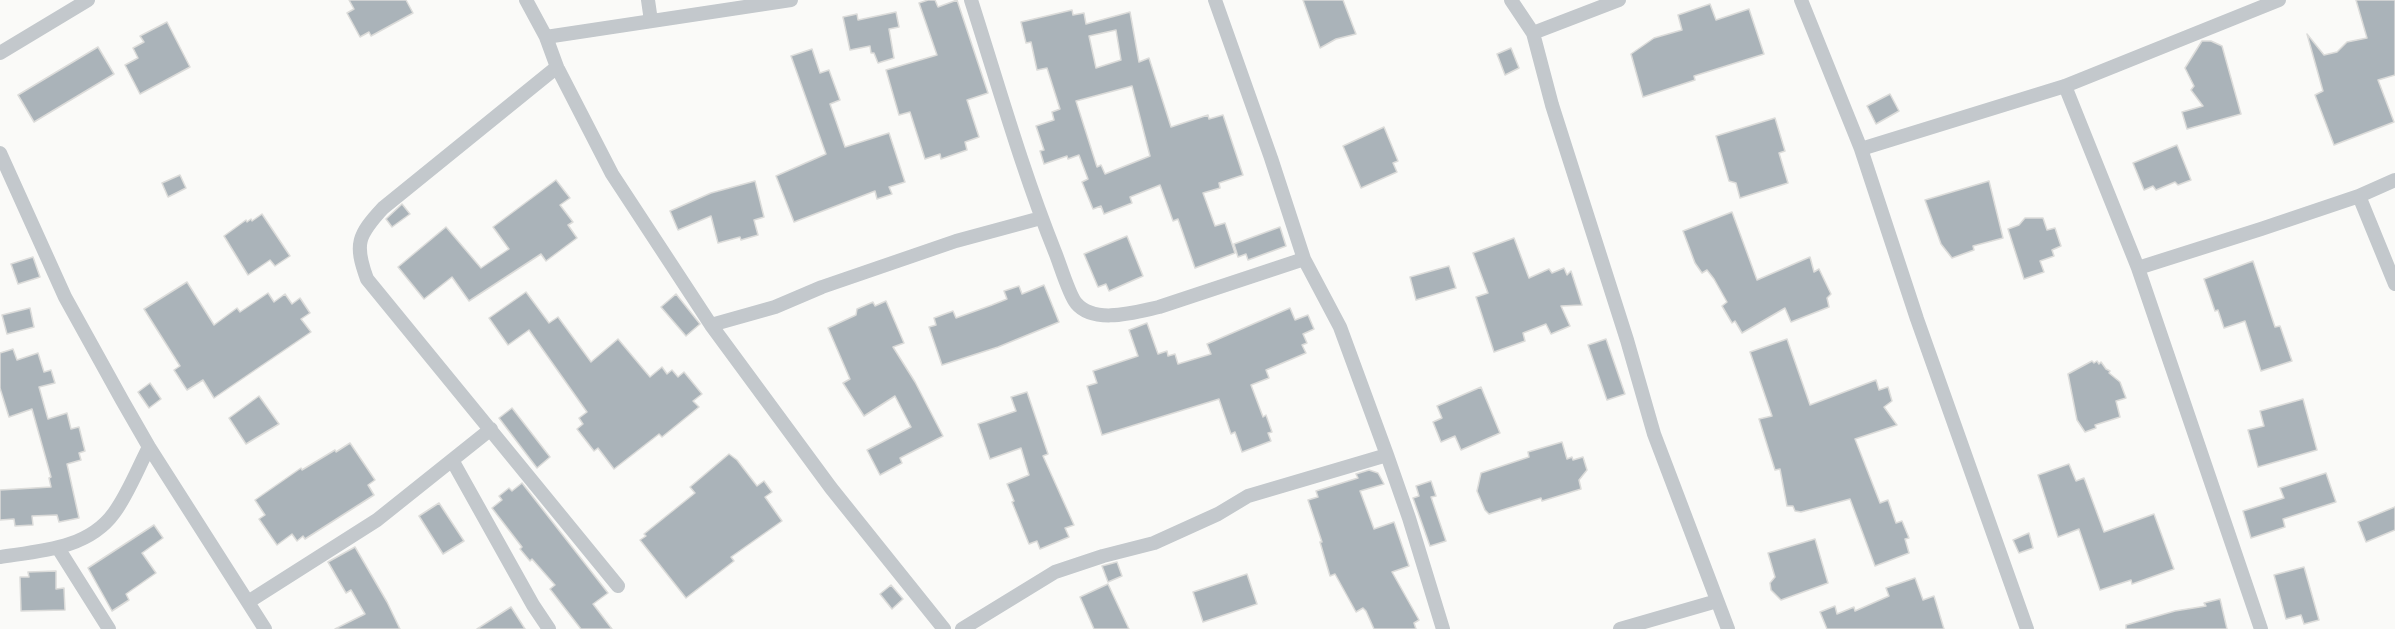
<!DOCTYPE html>
<html>
<head>
<meta charset="utf-8">
<style>
  body { margin:0 }
  canvas { display:block; background:#fafaf8 }
</style>
</head>
<body>
<canvas width="2395" height="629"></canvas>
<script>
const context = document.querySelector('canvas').getContext('2d');
context.lineJoin = 'round';
function paint(path, color) { context.fillStyle = color; context.fill(path, 'evenodd'); }
function stroke(path, color, width, dash) { context.strokeStyle = color; context.lineWidth = width; context.lineCap = dash ? 'butt' : 'round'; context.setLineDash(dash || []); context.stroke(path); }
const building = new Path2D(`
  M 349,0 L 406,0 L 413,13 L 371,36 L 369,32 L 360,37 L 347,13 L 354,9 Z
  M 928,0 L 935,0 L 938,7 L 957,0 L 988,93 L 967,100 L 979,137 L 965,142 L 967,150 L 941,159 L 940,154 L 925,159 L 910,112 L 899,115 L 886,70 L 937,55 L 919,3 Z
  M 1303,0 L 1343,0 L 1356,34 L 1336,39 L 1320,48 Z
  M 2356,0 L 2395,0 L 2395,75 L 2378,80 L 2394,122 L 2334,145 L 2315,95 L 2323,91 L 2307,34 L 2324,55 L 2337,52 L 2347,42 L 2367,38 Z
  M 1710,4 L 1716,20 L 1749,9 L 1764,54 L 1694,76 L 1695,80 L 1643,97 L 1631,54 L 1654,38 L 1682,30 L 1678,15 Z
  M 1072,10 L 1073,15 L 1084,13 L 1086,24 L 1130,12 L 1139,62 L 1149,58 L 1171,127 L 1208,115 L 1209,119 L 1223,115 L 1243,175 L 1219,183 L 1220,188 L 1203,193 L 1215,226 L 1225,223 L 1235,253 L 1195,268 L 1178,219 L 1173,221 L 1160,185 L 1130,197 L 1132,203 L 1104,214 L 1101,206 L 1093,209 L 1082,182 L 1088,179 L 1079,155 L 1068,159 L 1067,156 L 1044,164 L 1040,151 L 1044,150 L 1036,126 L 1054,120 L 1052,112 L 1060,109 L 1047,68 L 1037,70 L 1031,42 L 1026,43 L 1021,22 ZM 1116,30 L 1121,60 L 1096,68 L 1089,36 ZM 1132,86 L 1150,156 L 1105,174 L 1101,165 L 1097,167 L 1076,101 Z
  M 896,12 L 899,27 L 889,29 L 894,58 L 878,63 L 874,53 L 871,53 L 870,46 L 850,50 L 843,17 L 857,14 L 858,20 Z
  M 167,22 L 190,67 L 140,94 L 125,65 L 138,58 L 133,48 L 144,42 L 140,36 Z
  M 2202,41 L 2211,41 L 2222,46 L 2241,114 L 2187,129 L 2182,112 L 2203,106 L 2191,90 L 2194,86 L 2185,68 Z
  M 98,47 L 114,74 L 34,122 L 18,95 Z
  M 1511,48 L 1519,68 L 1505,75 L 1497,54 Z
  M 812,49 L 820,73 L 829,70 L 840,100 L 830,104 L 845,147 L 889,133 L 905,182 L 889,187 L 892,194 L 877,199 L 875,191 L 794,222 L 776,176 L 826,154 L 791,56 Z
  M 1890,94 L 1899,111 L 1876,124 L 1867,106 Z
  M 1775,118 L 1785,151 L 1779,153 L 1788,183 L 1740,198 L 1736,183 L 1729,181 L 1716,136 Z
  M 1384,127 L 1398,161 L 1393,163 L 1397,172 L 1361,188 L 1343,146 Z
  M 2177,145 L 2191,180 L 2178,185 L 2175,182 L 2156,190 L 2153,186 L 2144,190 L 2133,163 Z
  M 180,175 L 186,188 L 168,197 L 162,183 Z
  M 556,180 L 570,198 L 560,205 L 573,222 L 568,225 L 577,238 L 546,261 L 541,254 L 469,301 L 452,277 L 424,299 L 398,267 L 446,227 L 481,268 L 509,249 L 493,227 Z
  M 755,181 L 764,217 L 754,220 L 758,235 L 741,240 L 740,237 L 718,243 L 711,216 L 678,230 L 670,211 L 711,193 Z
  M 1989,181 L 2003,238 L 1973,246 L 1974,250 L 1952,258 L 1941,244 L 1925,200 Z
  M 402,204 L 410,214 L 392,227 L 386,219 Z
  M 1732,212 L 1757,280 L 1810,257 L 1814,272 L 1819,269 L 1831,294 L 1827,298 L 1829,307 L 1791,322 L 1785,308 L 1742,333 L 1735,321 L 1732,323 L 1722,306 L 1727,302 L 1714,279 L 1707,270 L 1702,273 L 1695,263 L 1683,231 Z
  M 262,214 L 290,256 L 275,266 L 270,260 L 248,275 L 224,236 L 246,220 L 247,222 L 251,219 L 252,221 Z
  M 2025,218 L 2043,218 L 2047,230 L 2055,228 L 2061,246 L 2052,250 L 2054,256 L 2040,261 L 2044,272 L 2024,279 L 2008,229 L 2019,225 Z
  M 1280,227 L 1286,246 L 1248,260 L 1246,254 L 1238,257 L 1234,244 Z
  M 1127,236 L 1143,276 L 1109,291 L 1106,284 L 1098,287 L 1084,254 Z
  M 1514,238 L 1529,278 L 1549,269 L 1552,273 L 1564,268 L 1567,275 L 1571,271 L 1582,305 L 1561,306 L 1570,326 L 1551,334 L 1546,324 L 1523,333 L 1525,341 L 1494,352 L 1476,297 L 1488,293 L 1473,253 Z
  M 33,257 L 40,277 L 18,284 L 11,264 Z
  M 2253,261 L 2275,327 L 2280,326 L 2292,361 L 2261,371 L 2245,321 L 2224,328 L 2218,310 L 2215,311 L 2204,279 Z
  M 1449,266 L 1456,288 L 1416,300 L 1410,277 Z
  M 187,282 L 214,325 L 237,308 L 240,312 L 268,293 L 274,302 L 285,294 L 292,304 L 300,298 L 310,313 L 301,319 L 311,332 L 214,398 L 203,380 L 187,390 L 174,370 L 180,366 L 144,309 Z
  M 1044,285 L 1059,322 L 998,347 L 942,365 L 929,327 L 936,325 L 934,318 L 953,311 L 956,318 L 992,305 L 1007,299 L 1004,291 L 1019,286 L 1022,294 Z
  M 526,292 L 549,323 L 558,317 L 591,362 L 618,339 L 650,377 L 662,367 L 667,374 L 672,370 L 678,377 L 684,372 L 702,394 L 693,401 L 699,407 L 662,437 L 659,434 L 614,469 L 598,448 L 594,451 L 577,429 L 583,424 L 579,418 L 587,412 L 529,330 L 508,345 L 489,318 Z
  M 676,294 L 700,324 L 686,336 L 661,307 Z
  M 886,301 L 904,343 L 893,347 L 915,382 L 943,436 L 900,458 L 902,463 L 880,475 L 867,450 L 911,427 L 895,396 L 864,416 L 843,383 L 850,379 L 828,328 L 856,315 L 857,309 L 873,302 L 875,306 Z
  M 30,308 L 34,327 L 7,334 L 2,315 Z
  M 1290,308 L 1295,320 L 1308,315 L 1314,329 L 1303,334 L 1307,343 L 1302,345 L 1306,353 L 1266,370 L 1269,378 L 1251,385 L 1263,417 L 1266,415 L 1272,432 L 1268,433 L 1271,441 L 1242,452 L 1235,432 L 1231,434 L 1219,399 L 1102,435 L 1087,386 L 1097,383 L 1093,371 L 1138,356 L 1129,330 L 1147,323 L 1158,354 L 1167,351 L 1168,356 L 1175,354 L 1178,364 L 1211,354 L 1207,344 Z
  M 1606,339 L 1625,394 L 1607,400 L 1588,345 Z
  M 1787,339 L 1810,405 L 1876,380 L 1879,390 L 1888,387 L 1892,401 L 1884,407 L 1897,425 L 1855,439 L 1880,503 L 1888,500 L 1896,523 L 1902,521 L 1909,538 L 1905,539 L 1909,553 L 1875,566 L 1850,499 L 1801,512 L 1795,511 L 1793,506 L 1787,506 L 1780,469 L 1775,470 L 1759,419 L 1772,416 L 1750,352 Z
  M 13,349 L 17,360 L 38,353 L 44,372 L 51,370 L 55,383 L 39,387 L 48,419 L 67,413 L 71,429 L 79,427 L 85,451 L 79,453 L 81,460 L 67,464 L 79,518 L 59,522 L 57,515 L 32,516 L 33,525 L 15,526 L 14,519 L 0,520 L 0,490 L 51,487 L 49,478 L 51,477 L 32,409 L 9,417 L 0,388 L 0,353 Z
  M 2092,361 L 2094,363 L 2097,361 L 2099,364 L 2101,362 L 2106,369 L 2110,371 L 2109,373 L 2120,382 L 2126,398 L 2116,401 L 2120,417 L 2095,425 L 2096,428 L 2085,432 L 2077,420 L 2068,374 Z
  M 150,383 L 161,399 L 149,408 L 138,392 Z
  M 1481,387 L 1500,433 L 1461,450 L 1455,436 L 1441,442 L 1433,422 L 1442,418 L 1437,406 Z
  M 1027,392 L 1048,454 L 1043,456 L 1074,525 L 1065,528 L 1069,537 L 1040,549 L 1037,541 L 1029,544 L 1012,502 L 1014,501 L 1007,484 L 1029,475 L 1021,448 L 990,459 L 978,424 L 1016,411 L 1011,397 Z
  M 259,396 L 279,424 L 246,444 L 229,418 Z
  M 2303,399 L 2317,450 L 2258,467 L 2248,430 L 2264,426 L 2260,411 Z
  M 512,408 L 550,457 L 537,468 L 499,418 Z
  M 1562,442 L 1567,459 L 1572,457 L 1573,460 L 1583,457 L 1587,470 L 1579,480 L 1581,489 L 1542,501 L 1541,498 L 1489,514 L 1485,510 L 1477,491 L 1481,473 L 1529,457 L 1528,452 Z
  M 350,443 L 375,480 L 368,485 L 374,495 L 305,539 L 303,536 L 297,541 L 292,534 L 277,545 L 259,519 L 265,515 L 255,500 L 301,468 L 302,470 L 335,450 L 336,452 Z
  M 729,454 L 737,460 L 757,486 L 764,481 L 772,492 L 765,497 L 782,521 L 731,557 L 734,561 L 686,598 L 640,540 L 646,536 L 644,534 L 695,493 L 690,487 Z
  M 2069,464 L 2076,481 L 2084,478 L 2104,532 L 2154,514 L 2174,569 L 2132,584 L 2131,580 L 2100,590 L 2079,529 L 2058,537 L 2038,475 Z
  M 1369,470 L 1378,473 L 1384,484 L 1360,491 L 1374,529 L 1394,522 L 1409,566 L 1392,572 L 1419,620 L 1414,623 L 1416,629 L 1374,629 L 1366,611 L 1363,608 L 1356,612 L 1335,574 L 1330,576 L 1320,542 L 1322,542 L 1308,500 L 1318,497 L 1316,491 L 1358,478 L 1356,474 Z
  M 2326,473 L 2336,502 L 2283,519 L 2285,527 L 2251,538 L 2243,511 L 2284,498 L 2280,488 Z
  M 1431,481 L 1436,496 L 1431,497 L 1446,541 L 1430,546 L 1413,498 L 1419,496 L 1416,486 Z
  M 522,483 L 608,593 L 593,604 L 612,629 L 581,629 L 550,589 L 555,585 L 532,559 L 530,561 L 520,549 L 522,547 L 492,508 L 502,500 L 499,496 L 509,488 L 512,491 Z
  M 439,503 L 464,541 L 443,554 L 419,516 Z
  M 2395,507 L 2395,530 L 2366,542 L 2358,522 Z
  M 154,525 L 163,538 L 142,553 L 156,573 L 126,594 L 129,600 L 112,611 L 88,568 Z
  M 2029,533 L 2033,548 L 2019,553 L 2013,540 Z
  M 1815,539 L 1828,583 L 1781,600 L 1771,590 L 1770,583 L 1775,577 L 1768,553 Z
  M 355,547 L 387,602 L 400,629 L 335,629 L 365,614 L 351,590 L 346,593 L 328,562 Z
  M 1117,562 L 1122,576 L 1108,582 L 1102,566 Z
  M 2304,567 L 2319,620 L 2304,624 L 2301,615 L 2286,619 L 2274,575 Z
  M 56,571 L 56,589 L 64,588 L 65,610 L 21,611 L 20,577 L 29,577 L 28,572 Z
  M 1247,574 L 1257,604 L 1203,622 L 1193,592 Z
  M 1915,578 L 1923,600 L 1934,596 L 1944,629 L 1827,629 L 1820,612 L 1835,606 L 1837,614 L 1854,607 L 1855,611 L 1889,596 L 1886,588 Z
  M 1108,584 L 1129,629 L 1094,629 L 1080,597 Z
  M 891,585 L 903,599 L 892,609 L 880,594 Z
  M 2220,599 L 2227,629 L 2126,629 L 2126,625 L 2175,611 L 2206,606 L 2204,603 Z
  M 511,607 L 525,629 L 477,629 Z`);
paint(building, '#aab3b9');
stroke(building, '#dcdcda', 1.5);
stroke(new Path2D(`
  M 526,0 L 546,37 L 557,67 L 612,174 L 711,325 L 831,488 L 944,629
  M 648,0 L 651,21
  M 971,0 C 998,84 1022,170 1055,252 C 1060,264 1069,295 1076,303 C 1094,325 1136,312 1159,307 L 1304,259
  M 1215,0 L 1271,158 L 1304,259 L 1340,327 L 1387,455 L 1409,518 L 1443,629
  M 1511,0 L 1533,33 L 1619,0
  M 1801,0 L 1861,149 L 1917,319 L 2027,629
  M 1533,33 L 1552,105 L 1627,340 L 1654,434 L 1728,629
  M 546,37 L 791,0
  M 0,53 L 88,0
  M 557,67 L 383,208 C 358,235 354,244 367,279 L 618,586
  M 2065,86 L 2138,268 L 2261,629
  M 1861,149 L 2065,86 L 2279,0
  M 0,153 L 65,297 L 122,400 L 149,447 L 265,629
  M 2359,196 L 2395,284
  M 2138,268 L 2261,229 L 2359,196 L 2395,180
  M 711,325 L 775,307 L 822,287 L 956,241 L 1041,218
  M 452,460 L 533,605 L 549,629
  M 58,548 L 109,629
  M 0,557 C 40,551 88,549 114,513 C 128,494 138,468 149,447
  M 248,602 L 377,520 L 491,429
  M 962,629 L 1055,572 L 1103,556 L 1154,543 L 1218,514 L 1248,496 L 1387,455
  M 1620,629 L 1717,601`), '#c3c8cc', 14);
</script>
</body>
</html>
